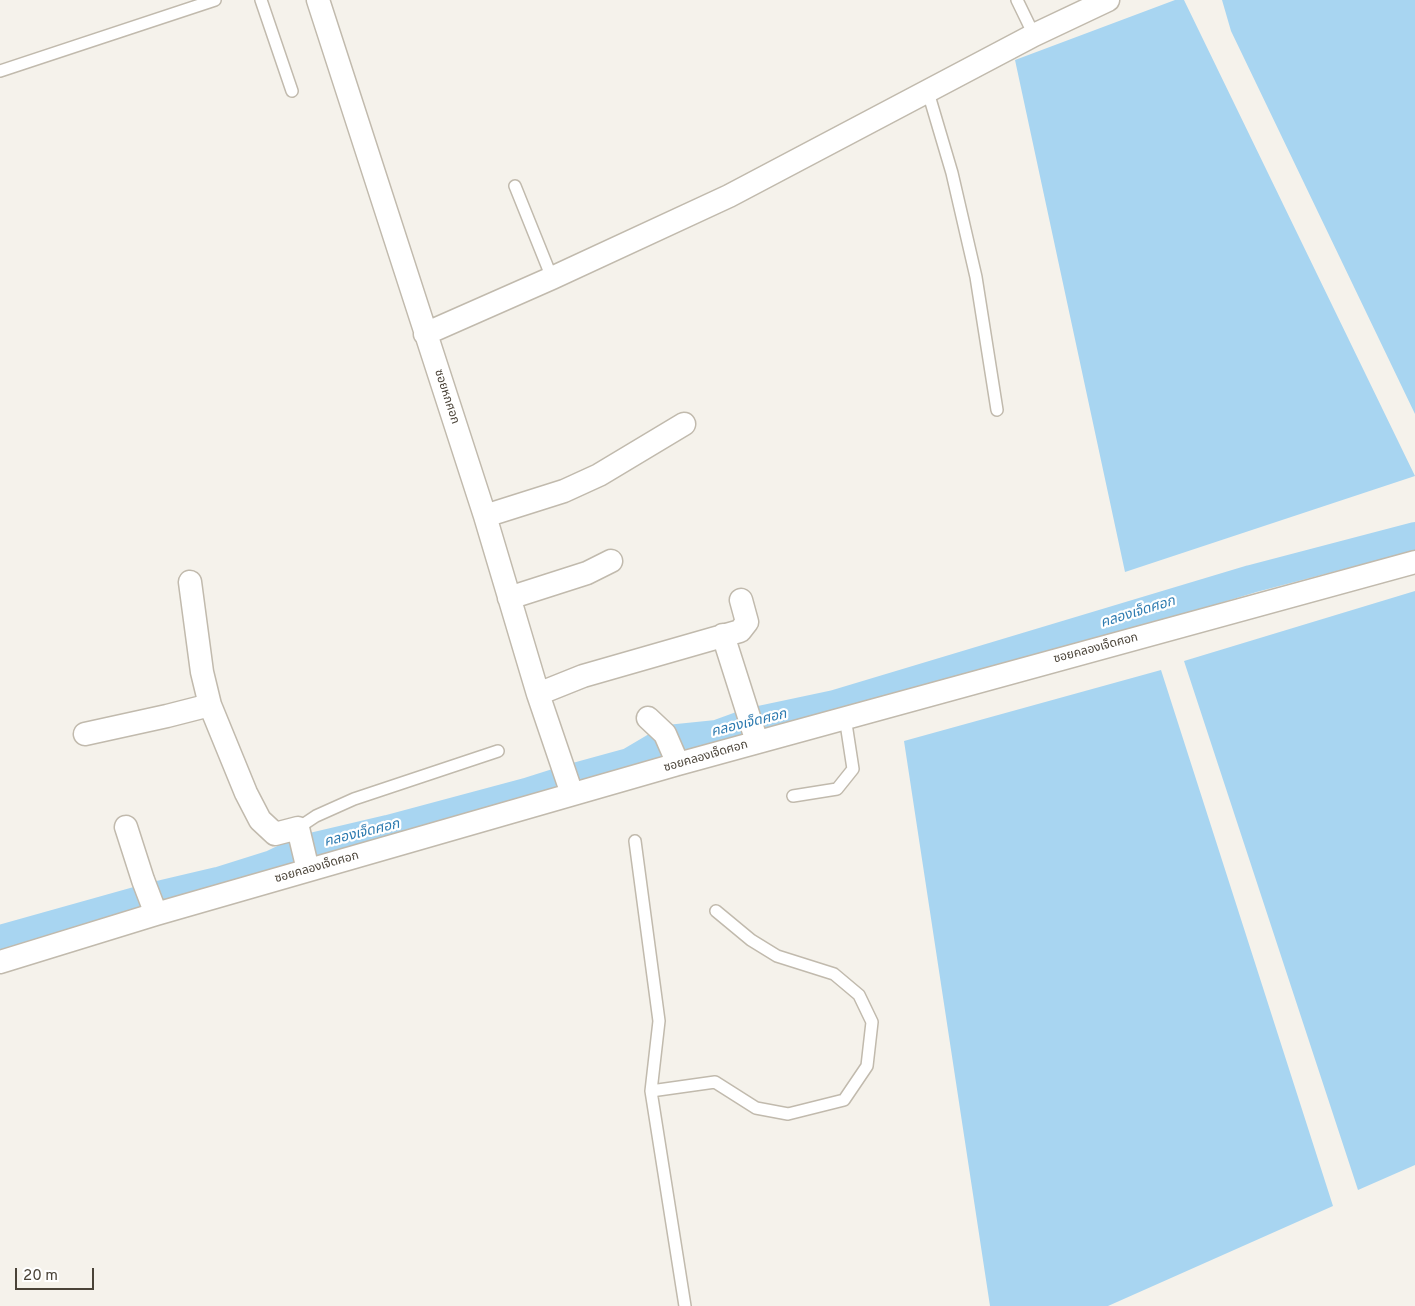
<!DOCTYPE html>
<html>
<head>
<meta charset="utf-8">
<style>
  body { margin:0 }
  #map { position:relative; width:1415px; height:1306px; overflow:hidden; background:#f5f2eb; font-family:Overpass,sans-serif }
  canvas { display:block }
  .scale { position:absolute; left:15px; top:1268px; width:79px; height:22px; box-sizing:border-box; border:2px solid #4a4338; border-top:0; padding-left:6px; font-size:15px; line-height:18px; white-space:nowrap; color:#4a4338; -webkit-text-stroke:4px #fff; paint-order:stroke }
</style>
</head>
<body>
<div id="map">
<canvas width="1415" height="1306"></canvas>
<div class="scale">20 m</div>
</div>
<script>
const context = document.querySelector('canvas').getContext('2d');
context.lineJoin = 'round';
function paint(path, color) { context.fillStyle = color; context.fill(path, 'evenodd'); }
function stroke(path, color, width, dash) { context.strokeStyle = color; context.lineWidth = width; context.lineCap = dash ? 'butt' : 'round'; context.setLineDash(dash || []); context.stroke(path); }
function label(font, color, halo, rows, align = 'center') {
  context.font = font + ' Overpass,"Noto Sans Thai",sans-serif'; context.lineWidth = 4.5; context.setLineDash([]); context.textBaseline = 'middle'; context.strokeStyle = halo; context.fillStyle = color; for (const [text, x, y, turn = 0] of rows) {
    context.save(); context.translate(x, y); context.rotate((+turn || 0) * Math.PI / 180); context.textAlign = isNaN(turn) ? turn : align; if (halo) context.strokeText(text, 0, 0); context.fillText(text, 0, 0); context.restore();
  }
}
paint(new Path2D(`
  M 1175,0 L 1184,0 L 1415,476 L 1125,572 L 1015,60 Z
  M 1222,0 L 1415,0 L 1415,414 L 1231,31 Z
  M 1415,591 L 1415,1165 L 1358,1190 L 1184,661 Z
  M 1161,670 L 1333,1206 L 1108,1306 L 990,1306 L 904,741 Z`), '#a8d5f1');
stroke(new Path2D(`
  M 0,939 L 150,897 L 218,881 L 272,864 L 303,849 L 388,829 L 526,792 L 567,779 L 629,762 L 668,739 L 717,734 L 750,722 L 835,704 L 1251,579 L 1415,536`), '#a8d5f1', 28);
const service = new Path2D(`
  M 261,0 L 292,91
  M 1017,0 L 1034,35
  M 0,71 L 215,0
  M 928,92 L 952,173 L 976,277 L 997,410
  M 515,186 L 552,278
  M 793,796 L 837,789 L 853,769 L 845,717
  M 298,828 L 316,816 L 354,799 L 498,751
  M 635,841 L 659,1021 L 651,1091 L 685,1306
  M 651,1091 L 715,1082 L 756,1108 L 788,1114 L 844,1100 L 867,1066 L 872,1022 L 859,995 L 834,974 L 777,956 L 751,940 L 716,911`);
const minor = new Path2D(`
  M 318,0 L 485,516 L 538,694 L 572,794
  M 425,334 L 552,278 L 729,196 L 1034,35 L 1108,0
  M 485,516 L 564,491 L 599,475 L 684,424
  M 190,582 L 202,672 L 210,705 L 246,793 L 260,820 L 275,834 L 298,828 L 308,870
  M 509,598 L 587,573 L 611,561
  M 723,635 L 757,742
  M 538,694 L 583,676 L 740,631 L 747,622 L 741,600
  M 648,718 L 665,734 L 678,764
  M 85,734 L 167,716 L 210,705
  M 126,827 L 143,880 L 156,914
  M 0,962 L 156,914 L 678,764 L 1415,562`);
stroke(service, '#c1baad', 14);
stroke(minor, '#c1baad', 25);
stroke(service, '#fff', 11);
stroke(minor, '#fff', 22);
label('12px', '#4a4338', '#fff', [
  ["ซอยหกศอก",446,397,72],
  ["ซอยคลองเจ็ดศอก",1096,649,-15],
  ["ซอยคลองเจ็ดศอก",706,757,-16],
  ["ซอยคลองเจ็ดศอก",317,868,-16]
]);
label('italic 14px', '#2e7bb0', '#fff', [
  ["คลองเจ็ดศอก",1138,613,-17],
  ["คลองเจ็ดศอก",749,724,-14],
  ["คลองเจ็ดศอก",362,834,-14]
]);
</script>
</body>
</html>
